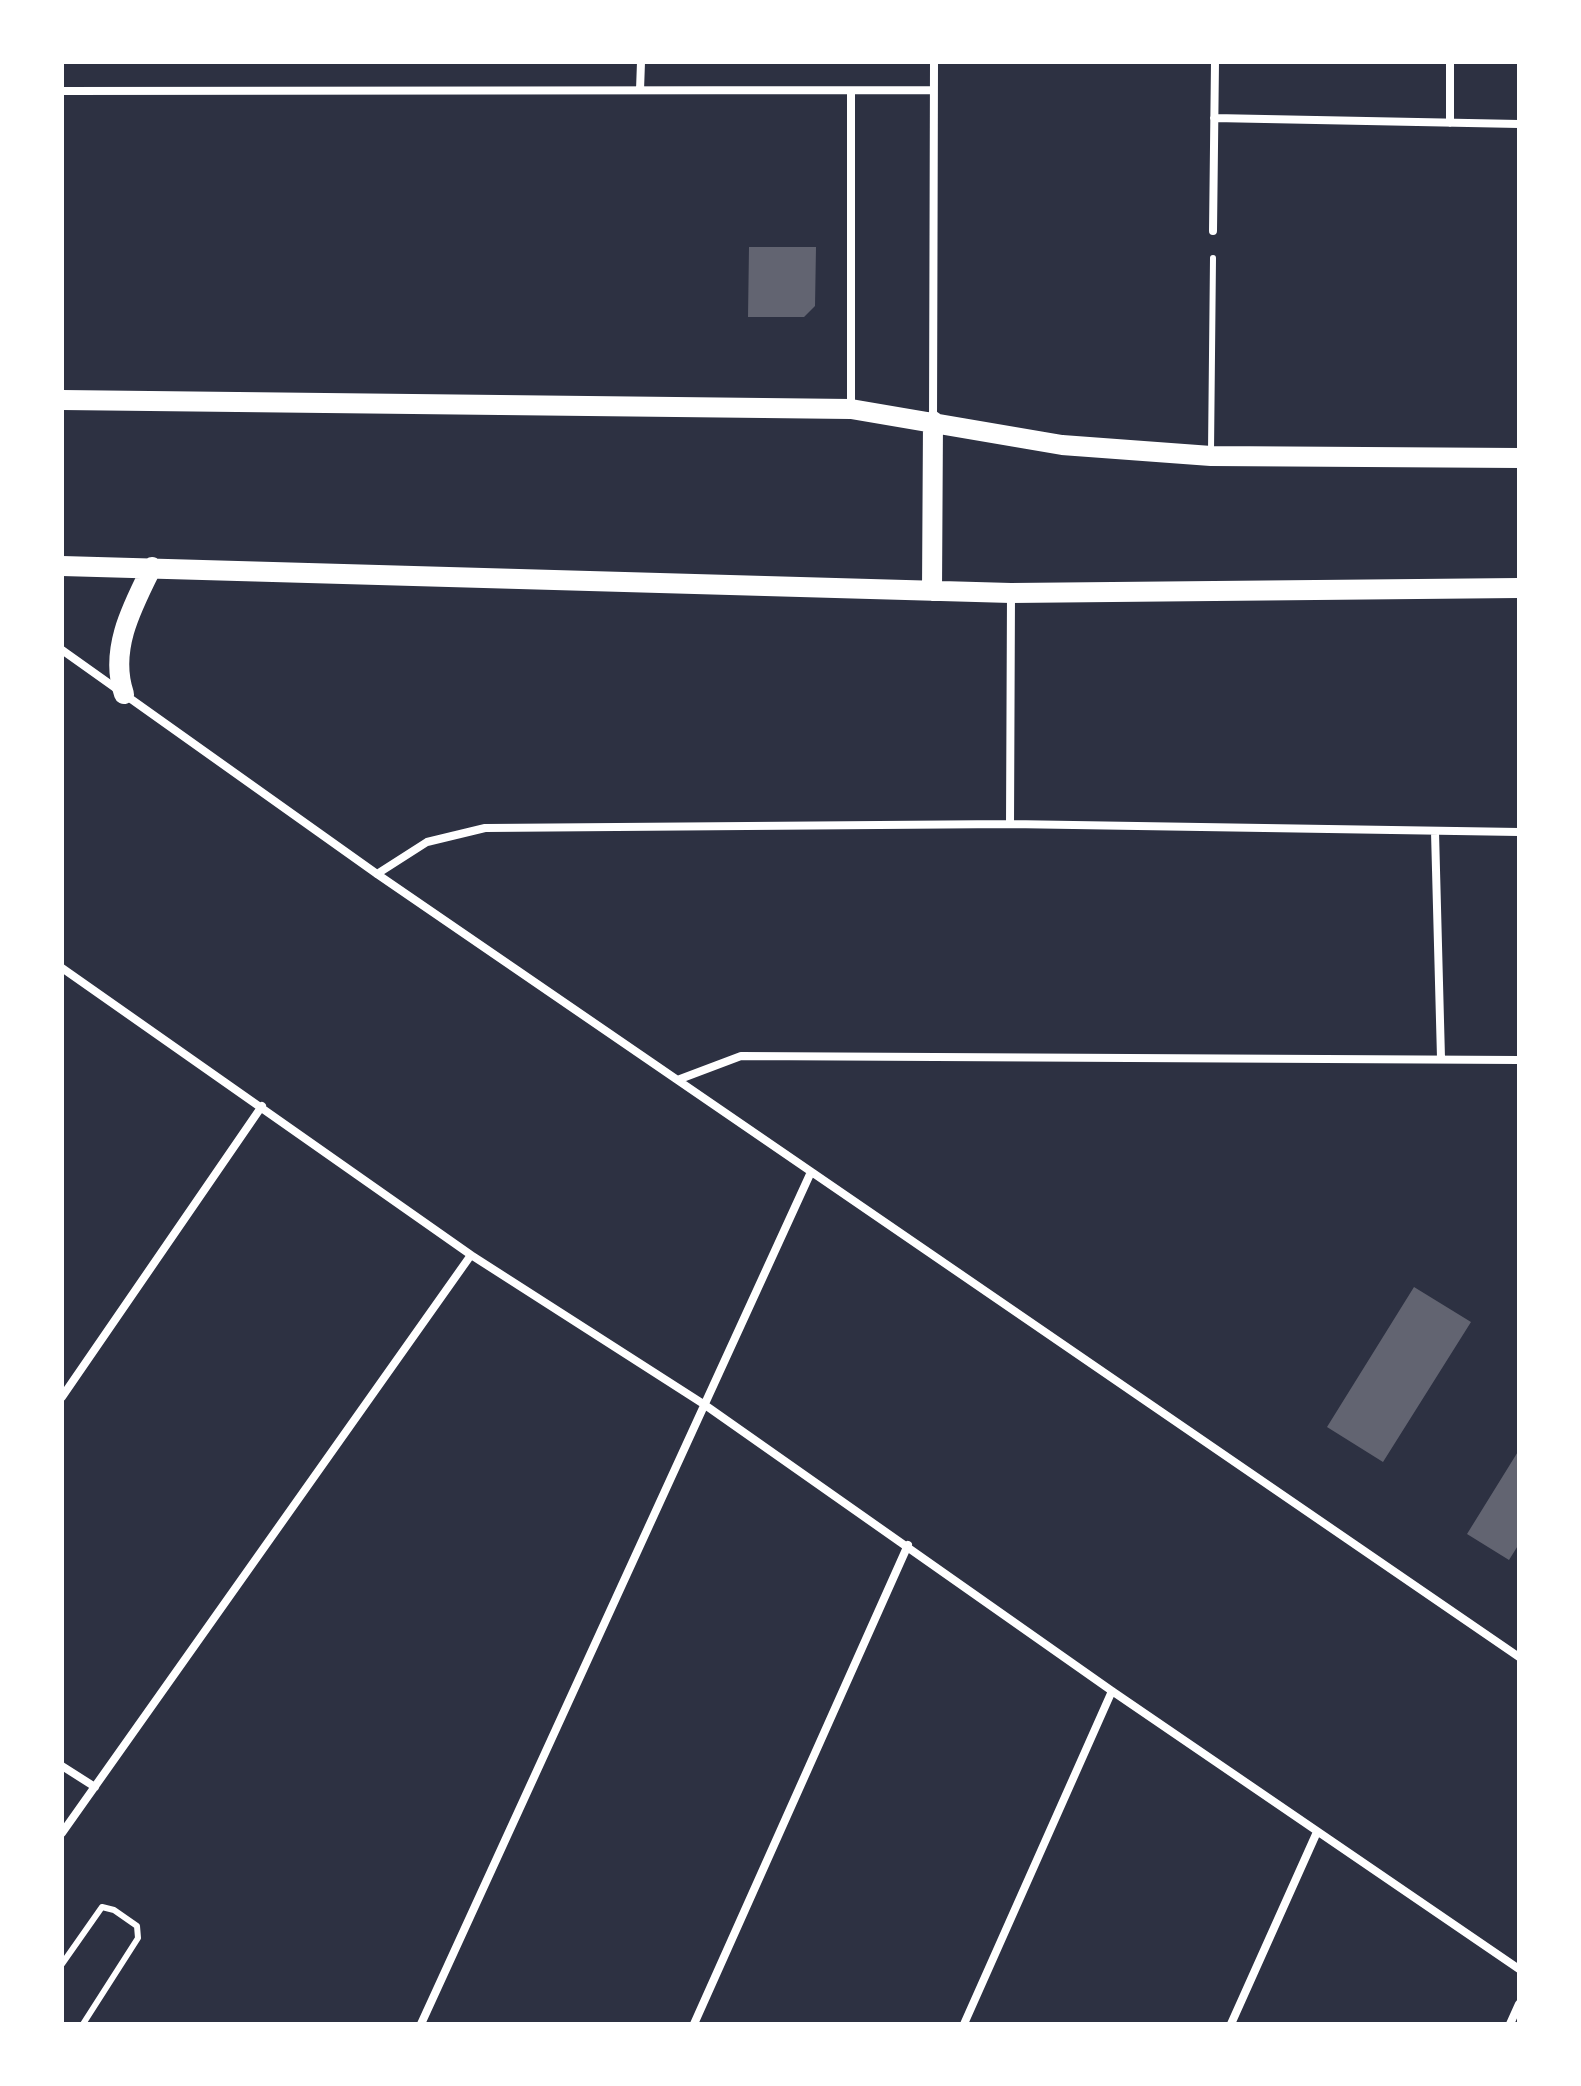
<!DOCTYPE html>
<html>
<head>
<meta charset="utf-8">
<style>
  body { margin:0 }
  #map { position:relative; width:1581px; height:2086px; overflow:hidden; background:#2d3142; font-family:"Fira Sans",sans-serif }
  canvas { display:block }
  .frame { position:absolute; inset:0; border:64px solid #fff; pointer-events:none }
</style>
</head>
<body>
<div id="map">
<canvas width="1581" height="2086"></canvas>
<div class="frame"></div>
</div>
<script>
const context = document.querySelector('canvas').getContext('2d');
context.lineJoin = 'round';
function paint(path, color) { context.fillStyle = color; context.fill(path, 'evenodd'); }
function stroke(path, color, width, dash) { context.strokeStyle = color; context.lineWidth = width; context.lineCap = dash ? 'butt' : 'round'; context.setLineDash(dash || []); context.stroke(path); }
paint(new Path2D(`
  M 749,247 L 816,247 L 815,306 L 804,317 L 748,317 Z
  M 1414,1287 L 1471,1322 L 1383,1462 L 1327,1427 Z
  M 1519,1450 L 1519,1544 L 1509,1560 L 1467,1534 Z`), '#626471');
stroke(new Path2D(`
  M 1211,451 L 1213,258
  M 62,1964 L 102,1907 L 114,1910 L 137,1926 L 138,1938 L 83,2024`), '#fff', 6);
stroke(new Path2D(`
  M 640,90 L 641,62
  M 62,91 L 933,90
  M 851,91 L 851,409
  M 1214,118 L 1519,124
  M 1450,123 L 1450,62
  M 1213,231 L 1215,62
  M 933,421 L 934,62
  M 62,650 L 377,874 L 1519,1657
  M 1010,824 L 1011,594
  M 1435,832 L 1441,1058
  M 377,874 L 427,842 L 485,828 L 1010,824 L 1519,832
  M 62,968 L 471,1255 L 705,1405 L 1112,1691 L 1519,1969
  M 680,1079 L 741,1056 L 1519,1060
  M 62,1397 L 262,1106
  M 62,1766 L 95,1787
  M 62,1833 L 471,1255
  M 421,2024 L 811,1172
  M 694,2024 L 908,1545
  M 964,2024 L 1112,1691
  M 1231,2024 L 1317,1832
  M 1510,2024 L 1519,2004`), '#fff', 8);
stroke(new Path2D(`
  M 62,400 L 851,409 L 1062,445 L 1211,456 L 1519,458
  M 62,566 L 1011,593 L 1519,588
  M 932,591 L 933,421
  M 124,694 C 109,650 132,607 152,567`), '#fff', 20);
</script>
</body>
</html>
